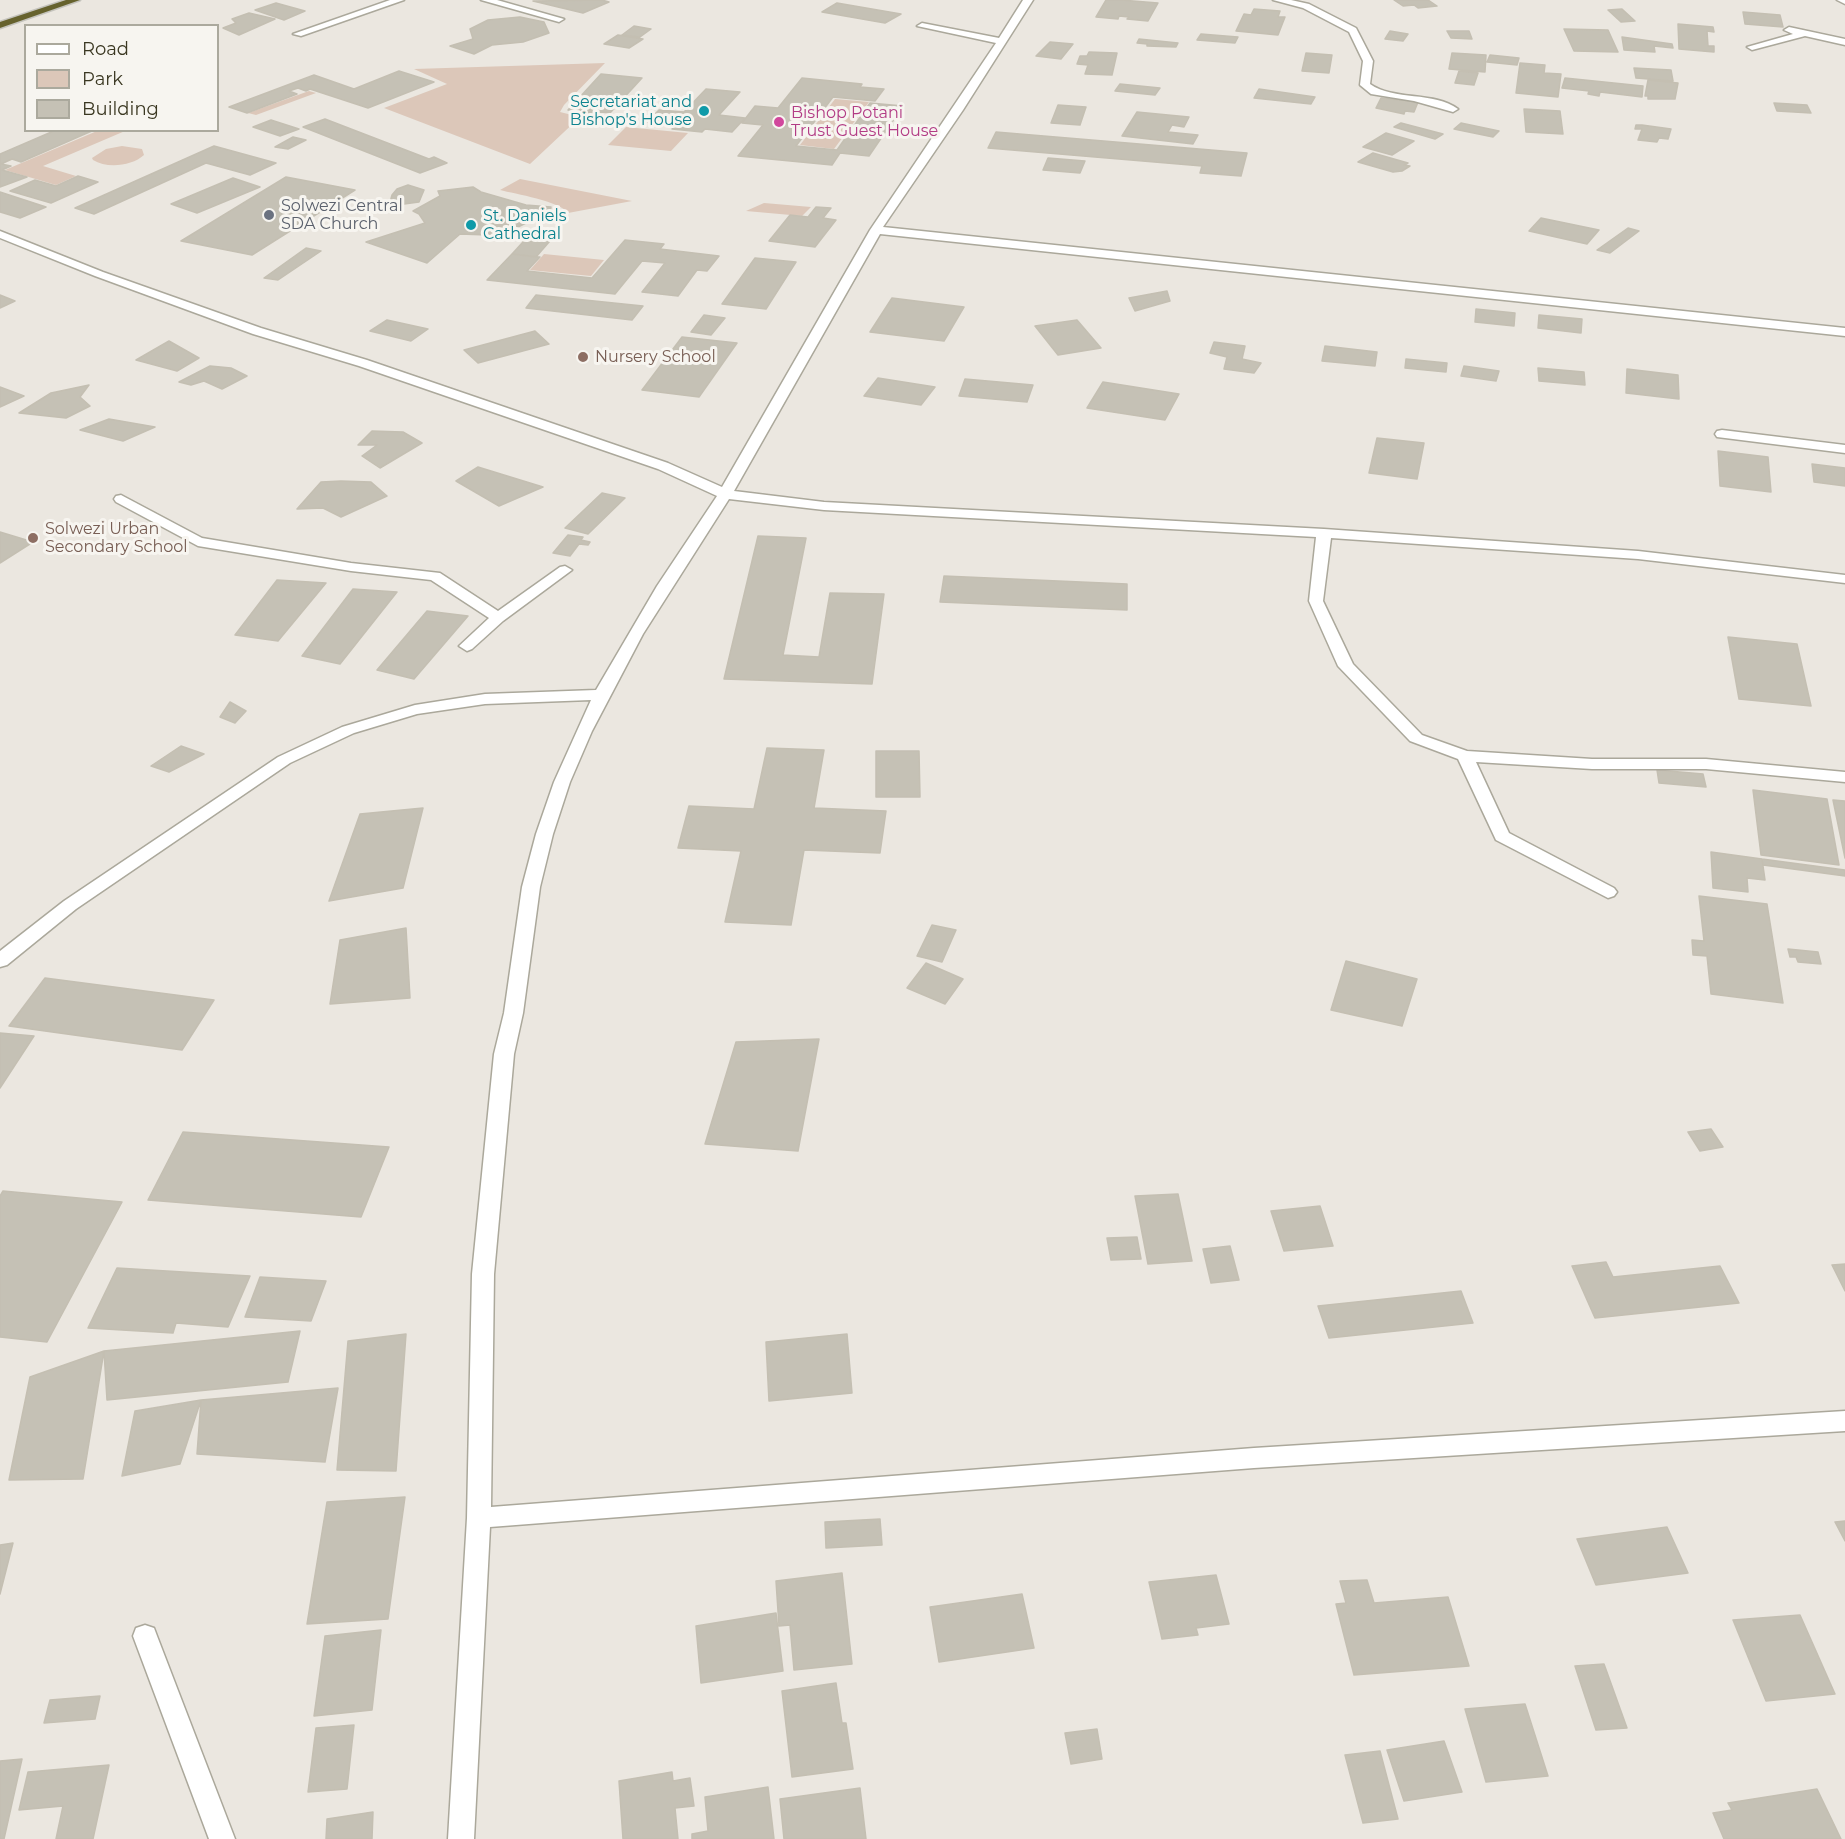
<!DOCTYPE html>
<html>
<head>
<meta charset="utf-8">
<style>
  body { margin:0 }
  #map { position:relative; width:1845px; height:1839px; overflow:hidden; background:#ebe7e0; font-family:Montserrat,sans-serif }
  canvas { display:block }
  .legend { position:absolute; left:24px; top:24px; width:195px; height:108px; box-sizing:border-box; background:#f7f5f0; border:2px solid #aba99d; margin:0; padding:8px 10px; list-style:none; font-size:18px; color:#3a3721 }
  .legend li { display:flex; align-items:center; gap:12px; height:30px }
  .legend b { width:30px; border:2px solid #aba99d }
</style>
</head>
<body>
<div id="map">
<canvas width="1845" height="1839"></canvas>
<ul class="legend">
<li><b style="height:8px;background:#fff"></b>Road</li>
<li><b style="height:16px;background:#dcc7b9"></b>Park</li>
<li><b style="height:16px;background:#c5c1b5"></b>Building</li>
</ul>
</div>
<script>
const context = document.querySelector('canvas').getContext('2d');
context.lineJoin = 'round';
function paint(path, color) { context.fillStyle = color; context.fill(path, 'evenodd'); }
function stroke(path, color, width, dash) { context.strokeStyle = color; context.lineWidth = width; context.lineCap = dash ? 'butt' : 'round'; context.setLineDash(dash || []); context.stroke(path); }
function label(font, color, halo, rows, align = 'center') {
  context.font = font + ' Montserrat,sans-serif'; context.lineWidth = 6; context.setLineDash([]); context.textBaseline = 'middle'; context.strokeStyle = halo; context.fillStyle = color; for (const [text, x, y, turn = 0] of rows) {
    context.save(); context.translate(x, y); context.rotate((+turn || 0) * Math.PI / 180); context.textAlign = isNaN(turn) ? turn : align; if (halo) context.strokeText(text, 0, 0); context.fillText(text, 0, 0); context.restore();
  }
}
paint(new Path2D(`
  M 605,63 L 564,105 L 560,112 L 580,117 L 530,164 L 384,108 L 447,84 L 414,69 Z
  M 309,91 L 316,93 L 256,115 L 248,113 Z
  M 835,99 L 869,102 L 834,149 L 800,145 Z
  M 626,127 L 688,133 L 671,151 L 608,145 Z
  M 97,131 L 125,131 L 43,166 L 76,176 L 56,185 L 5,170 Z
  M 122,146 L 142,149 L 144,155 C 132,166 107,169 93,160 L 92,158 L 106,149 Z
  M 520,179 L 632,201 L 568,213 C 560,201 515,194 500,190 Z
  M 764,203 L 811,207 L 802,216 L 746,211 Z
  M 544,254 L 604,260 L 591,276 L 530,270 Z`), '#dcc7b9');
const building = new Path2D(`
  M 602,0 L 609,2 L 583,13 L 533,1 Z
  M 1106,0 L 1121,0 L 1158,3 L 1148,21 L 1127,19 L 1129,17 L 1119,16 L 1118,19 L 1096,17 Z
  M 1394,0 L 1428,0 L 1437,6 L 1418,8 L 1414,5 L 1403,6 Z
  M 276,3 L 305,11 L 284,20 L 255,10 Z
  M 837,3 L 901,14 L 885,23 L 822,12 Z
  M 1254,9 L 1280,11 L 1278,17 L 1285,17 L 1278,35 L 1236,31 L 1244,14 L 1251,15 Z
  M 1622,9 L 1635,21 L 1621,22 L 1608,10 Z
  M 1743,12 L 1780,15 L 1783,27 L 1745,24 Z
  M 249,13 L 275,19 L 239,35 L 223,28 L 236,23 L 232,19 Z
  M 520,17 L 544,22 L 549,33 L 523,42 L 492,45 L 474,54 L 450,46 L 473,39 L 470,29 L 488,20 Z
  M 1678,24 L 1713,27 L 1714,32 L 1707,31 L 1708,46 L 1714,46 L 1714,52 L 1679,49 Z
  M 634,26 L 651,29 L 640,37 L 622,35 Z
  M 1564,29 L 1608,30 L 1618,52 L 1574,51 Z
  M 1390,31 L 1408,34 L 1403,41 L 1385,39 Z
  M 1447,31 L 1469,31 L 1472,39 L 1451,38 Z
  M 1201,34 L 1238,37 L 1235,43 L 1197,40 Z
  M 618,35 L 643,39 L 629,48 L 604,44 Z
  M 1622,37 L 1672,44 L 1673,48 L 1654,46 L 1655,52 L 1624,50 Z
  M 1139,39 L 1178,43 L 1176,47 L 1147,46 L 1147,44 L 1137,43 Z
  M 1050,42 L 1073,44 L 1061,59 L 1036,56 Z
  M 1089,52 L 1117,53 L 1112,75 L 1085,74 L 1088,65 L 1077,64 L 1080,56 L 1087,56 Z
  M 1306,53 L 1332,55 L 1329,73 L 1302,71 Z
  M 1452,53 L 1486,55 L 1485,72 L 1449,69 Z
  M 1490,55 L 1519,58 L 1517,65 L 1487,62 Z
  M 1520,63 L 1545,65 L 1544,73 L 1561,74 L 1558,97 L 1516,93 Z
  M 1634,68 L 1671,70 L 1673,81 L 1636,78 Z
  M 399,71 L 434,82 L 368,108 L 310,89 L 306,91 L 298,88 L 289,91 L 297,94 L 247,113 L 229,107 L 314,75 L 354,89 Z
  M 1459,71 L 1478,73 L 1474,85 L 1455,83 Z
  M 601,74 L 642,78 L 610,113 L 602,112 L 599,115 L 568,110 Z
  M 802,78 L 862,84 L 860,87 L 884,89 L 875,101 L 833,97 L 796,146 L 837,150 L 870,103 L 903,106 L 869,156 L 840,153 L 832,165 L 738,156 L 763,125 L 742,123 L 755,106 L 778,108 Z
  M 1565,78 L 1643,86 L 1642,97 L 1600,92 L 1599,96 L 1588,94 L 1589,91 L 1562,88 Z
  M 1648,80 L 1678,83 L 1675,99 L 1648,99 L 1648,96 L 1645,96 Z
  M 1120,84 L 1160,88 L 1155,95 L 1115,91 Z
  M 706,89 L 740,92 L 719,115 L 745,118 L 732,132 L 705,129 L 702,132 L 672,129 L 676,125 L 647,122 L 659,110 L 684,112 Z
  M 1259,89 L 1315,97 L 1311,104 L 1254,98 Z
  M 1381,98 L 1418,102 L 1414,112 L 1405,111 L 1404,114 L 1376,108 Z
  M 1774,103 L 1807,105 L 1811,113 L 1777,111 Z
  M 1058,105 L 1086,107 L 1080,125 L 1051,123 Z
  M 1524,109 L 1560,111 L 1563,134 L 1526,132 Z
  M 1137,112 L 1189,117 L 1184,127 L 1172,125 L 1168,132 L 1198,135 L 1193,144 L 1122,136 Z
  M 325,119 L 429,159 L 434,157 L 447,163 L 420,173 L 303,127 Z
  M 271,120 L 299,129 L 280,136 L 253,127 Z
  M 1401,123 L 1443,134 L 1435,139 L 1394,127 Z
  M 1461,123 L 1499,131 L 1493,137 L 1454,129 Z
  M 1636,125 L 1642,125 L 1671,129 L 1668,139 L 1659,138 L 1657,142 L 1638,140 L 1642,129 L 1635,129 Z
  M 56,130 L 94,130 L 21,162 L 12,159 L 1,164 L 11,166 L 2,170 L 27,177 L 0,187 L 0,154 Z
  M 996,132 L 1247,153 L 1241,176 L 1200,173 L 1202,166 L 988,148 Z
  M 1386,133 L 1414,141 L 1392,155 L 1363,147 Z
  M 293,137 L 306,140 L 288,149 L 275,147 Z
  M 214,146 L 276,163 L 250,175 L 206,163 L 94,214 L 75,208 Z
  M 1373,153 L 1408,163 L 1404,165 L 1410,166 L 1402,171 L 1393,172 L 1358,162 Z
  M 1048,158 L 1085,161 L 1080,173 L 1043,170 Z
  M 78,176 L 98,182 L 51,203 L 10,191 L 35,180 L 56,186 Z
  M 286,177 L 355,190 L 252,255 L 181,241 Z
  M 233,178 L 260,187 L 197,213 L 171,204 Z
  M 408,185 L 424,190 L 419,202 L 389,206 L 392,195 L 397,189 Z
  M 473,187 L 481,192 L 526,205 L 551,207 L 549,222 L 528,222 L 496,238 L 487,235 L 460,234 L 427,263 L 366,242 L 425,223 L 419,214 L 413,211 L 440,196 L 438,191 Z
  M 0,192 L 46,207 L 20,218 L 0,212 Z
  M 816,207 L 831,208 L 823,218 L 836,220 L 815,247 L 769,241 L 790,215 L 808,217 Z
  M 1541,218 L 1599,230 L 1587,244 L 1529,231 Z
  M 1628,228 L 1639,231 L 1610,253 L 1597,250 Z
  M 533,231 L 556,234 L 536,257 L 512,254 Z
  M 625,240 L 664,244 L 660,249 L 719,256 L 707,271 L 697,270 L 678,296 L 642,292 L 665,263 L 642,261 L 615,294 L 487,280 L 512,254 L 540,257 L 527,271 L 592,278 Z
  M 306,248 L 321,251 L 278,280 L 264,278 Z
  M 755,258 L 796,262 L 766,309 L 722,304 Z
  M 1167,291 L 1170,301 L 1135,311 L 1129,298 Z
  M 0,295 L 15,301 L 0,308 Z
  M 536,295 L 643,306 L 632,320 L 526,308 Z
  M 892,298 L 964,307 L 944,341 L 870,332 Z
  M 1476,309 L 1515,313 L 1514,326 L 1475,322 Z
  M 704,315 L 725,318 L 711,335 L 691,332 Z
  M 1539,315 L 1582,319 L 1581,333 L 1538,328 Z
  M 387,320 L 428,329 L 411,341 L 370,331 Z
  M 1077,320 L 1101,348 L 1058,355 L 1035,326 Z
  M 535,331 L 549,344 L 478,363 L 464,350 Z
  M 682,337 L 737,343 L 699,397 L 642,390 Z
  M 169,341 L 199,358 L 177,371 L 136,360 Z
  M 1214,342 L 1245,346 L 1242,359 L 1261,363 L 1254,373 L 1224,369 L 1227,357 L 1210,353 Z
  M 1325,346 L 1377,352 L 1375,366 L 1322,361 Z
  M 1406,359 L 1447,363 L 1446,372 L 1405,368 Z
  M 210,366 L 231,368 L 247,376 L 222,389 L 204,381 L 191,385 L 179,382 Z
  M 1464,366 L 1499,371 L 1496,381 L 1461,376 Z
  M 1538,368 L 1584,372 L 1585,385 L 1539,381 Z
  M 1627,369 L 1678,375 L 1679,399 L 1626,393 Z
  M 878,378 L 935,387 L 921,405 L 864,396 Z
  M 965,379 L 1033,385 L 1027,402 L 959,396 Z
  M 1103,382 L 1179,394 L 1165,420 L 1087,408 Z
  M 89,385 L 80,397 L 90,406 L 66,418 L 19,413 L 51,393 Z
  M 0,387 L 24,396 L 0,407 Z
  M 109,419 L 155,427 L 123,441 L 80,430 Z
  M 372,431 L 403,432 L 422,443 L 380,468 L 362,456 L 377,445 L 358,445 Z
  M 1377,438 L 1424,443 L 1417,479 L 1369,473 Z
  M 1718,451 L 1768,457 L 1771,492 L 1720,486 Z
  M 1812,464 L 1845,468 L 1845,486 L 1814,482 Z
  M 478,467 L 543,487 L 499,506 L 456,481 Z
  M 341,481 L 371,482 L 387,496 L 341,517 L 323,508 L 297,509 L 321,482 Z
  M 602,493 L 625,498 L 588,534 L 565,528 Z
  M 0,532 L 33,542 L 0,563 Z
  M 568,535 L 583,537 L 581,540 L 590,542 L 588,545 L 579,544 L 570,556 L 553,553 Z
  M 758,536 L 806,538 L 783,655 L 819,657 L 830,593 L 884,594 L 872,684 L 724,679 Z
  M 944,576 L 1127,584 L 1127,610 L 940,602 Z
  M 277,580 L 326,583 L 278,641 L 235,635 Z
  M 353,589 L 397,592 L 340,664 L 302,656 Z
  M 427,611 L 468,616 L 414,679 L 377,670 Z
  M 1728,637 L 1797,644 L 1811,706 L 1739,699 Z
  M 230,702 L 246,711 L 235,723 L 220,717 Z
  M 181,746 L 204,754 L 169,772 L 151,766 Z
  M 767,748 L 824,750 L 814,808 L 886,811 L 880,853 L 804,850 L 791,925 L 725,922 L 741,851 L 678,848 L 689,806 L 754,809 Z
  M 876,751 L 919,751 L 920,797 L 876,797 Z
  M 1657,770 L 1703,774 L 1706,787 L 1659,783 Z
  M 1753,790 L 1827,799 L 1839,865 L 1761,855 Z
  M 1833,800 L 1845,801 L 1845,858 Z
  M 423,808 L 403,888 L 329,901 L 360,814 Z
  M 1711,852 L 1762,859 L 1765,880 L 1747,878 L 1748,892 L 1713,888 Z
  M 1762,859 L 1845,870 L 1845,876 L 1763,865 Z
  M 1699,896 L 1767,904 L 1783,1003 L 1711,994 L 1707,956 L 1693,955 L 1692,940 L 1704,941 Z
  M 932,925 L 956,930 L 942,962 L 917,956 Z
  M 406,928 L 410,998 L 330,1004 L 340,940 Z
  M 1788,949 L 1818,952 L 1821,964 L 1798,962 L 1796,957 L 1790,957 Z
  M 1346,961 L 1417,979 L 1402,1026 L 1331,1010 Z
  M 926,963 L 963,979 L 945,1004 L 907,988 Z
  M 45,978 L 214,1000 L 182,1050 L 9,1026 Z
  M 0,1033 L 34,1036 L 0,1088 Z
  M 819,1039 L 798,1151 L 705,1144 L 736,1042 Z
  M 1711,1129 L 1723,1147 L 1700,1151 L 1688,1132 Z
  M 183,1132 L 389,1147 L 361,1217 L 148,1200 Z
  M 3,1191 L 122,1202 L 47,1342 L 0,1337 L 0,1196 Z
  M 1178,1194 L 1192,1261 L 1148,1264 L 1135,1196 Z
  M 1320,1206 L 1333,1246 L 1284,1251 L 1271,1211 Z
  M 1137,1237 L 1141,1259 L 1111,1260 L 1107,1238 Z
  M 1230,1246 L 1239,1280 L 1211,1283 L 1203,1249 Z
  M 1606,1262 L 1613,1277 L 1720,1266 L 1739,1303 L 1595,1318 L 1572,1266 Z
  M 1845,1264 L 1845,1291 L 1832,1265 Z
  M 117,1268 L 250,1276 L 228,1327 L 176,1323 L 173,1333 L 88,1328 Z
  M 260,1277 L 326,1281 L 311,1321 L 245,1317 Z
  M 1461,1291 L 1473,1323 L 1329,1338 L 1318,1306 Z
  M 300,1331 L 288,1382 L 107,1400 L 104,1351 Z
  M 406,1334 L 396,1471 L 337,1470 L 348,1341 Z
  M 847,1334 L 852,1393 L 769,1401 L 766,1342 Z
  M 104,1351 L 83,1479 L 9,1480 L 30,1377 Z
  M 338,1388 L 325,1462 L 197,1454 L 201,1400 Z
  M 201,1400 L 180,1464 L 122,1476 L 135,1411 Z
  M 405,1497 L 388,1619 L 307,1624 L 327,1502 Z
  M 880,1519 L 882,1545 L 826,1548 L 825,1522 Z
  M 1845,1521 L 1845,1541 L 1835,1522 Z
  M 1667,1527 L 1688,1573 L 1596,1585 L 1577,1539 Z
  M 13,1543 L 0,1594 L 0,1545 Z
  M 842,1573 L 852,1664 L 794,1670 L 790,1625 L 779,1626 L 776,1581 Z
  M 1216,1575 L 1229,1624 L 1196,1628 L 1198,1635 L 1162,1639 L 1149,1582 Z
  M 1367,1580 L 1374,1603 L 1448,1597 L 1469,1666 L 1354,1675 L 1336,1604 L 1346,1603 L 1340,1581 Z
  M 1022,1594 L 1034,1648 L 939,1662 L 930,1607 Z
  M 776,1613 L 783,1671 L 701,1683 L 696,1626 Z
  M 1800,1615 L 1835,1694 L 1766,1701 L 1733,1620 Z
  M 381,1630 L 372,1710 L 314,1716 L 325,1636 Z
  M 1604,1664 L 1627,1728 L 1596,1730 L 1575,1666 Z
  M 836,1683 L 842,1723 L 846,1723 L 853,1769 L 792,1777 L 782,1691 Z
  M 100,1696 L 95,1719 L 44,1723 L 50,1700 Z
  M 1525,1704 L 1548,1776 L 1486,1782 L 1465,1709 Z
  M 354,1725 L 347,1789 L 308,1792 L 316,1728 Z
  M 1097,1729 L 1102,1759 L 1071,1764 L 1065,1733 Z
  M 1444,1741 L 1462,1792 L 1404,1801 L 1387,1750 Z
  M 1380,1751 L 1398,1819 L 1363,1823 L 1345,1755 Z
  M 22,1759 L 4,1839 L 0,1839 L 0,1761 Z
  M 109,1765 L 93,1839 L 56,1839 L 63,1806 L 19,1810 L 28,1772 Z
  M 672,1772 L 673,1781 L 690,1778 L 694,1806 L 675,1808 L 678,1839 L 623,1839 L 619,1781 Z
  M 768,1787 L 774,1839 L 692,1839 L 692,1834 L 708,1831 L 705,1797 Z
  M 860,1788 L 866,1839 L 784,1839 L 780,1799 Z
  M 1817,1789 L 1841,1839 L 1724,1839 L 1713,1813 L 1732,1810 L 1728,1803 Z
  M 373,1812 L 372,1839 L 326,1839 L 327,1819 Z`);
paint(building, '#c5c1b5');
stroke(building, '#c4bfb2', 1.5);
const minor = new Path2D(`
  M 390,0 L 404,0 L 301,36 L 293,34 Z
  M 481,0 L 497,0 L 564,19 L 559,22 Z
  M 1023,0 L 1033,0 L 963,110 L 883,227 L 1845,328 L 1845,336 L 880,234 L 734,491 L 824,502 L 1324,529 L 1638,551 L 1845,575 L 1845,583 L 1638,559 L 1331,538 L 1323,601 L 1353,664 L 1422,735 L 1467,751 L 1592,759 L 1706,759 L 1845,772 L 1845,782 L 1706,769 L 1592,769 L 1476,762 L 1509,833 L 1614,888 L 1617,892 L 1614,896 L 1608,898 L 1496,840 L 1458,759 L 1410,741 L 1338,666 L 1309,601 L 1316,537 L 824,510 L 729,499 L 643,634 L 592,731 L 570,782 L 553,834 L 540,887 L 523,1013 L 514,1054 L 494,1274 L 491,1507 L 1254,1448 L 1845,1411 L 1845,1431 L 1254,1468 L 490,1527 L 474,1839 L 448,1839 L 467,1518 L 472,1274 L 494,1054 L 504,1013 L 522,887 L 536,834 L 554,782 L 591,700 L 485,704 L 417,714 L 354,733 L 290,763 L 76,909 L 7,965 L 0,967 L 0,951 L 64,901 L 278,757 L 342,727 L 415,705 L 485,694 L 596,690 L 657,586 L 717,496 L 658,469 L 359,366 L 253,334 L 95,276 L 0,238 L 0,231 L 103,272 L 261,328 L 367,360 L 668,463 L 722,487 L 870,230 L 996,43 L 917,26 L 922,23 L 999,38 Z
  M 1273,0 L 1291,0 L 1309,4 L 1356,28 L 1373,61 L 1370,84 C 1394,101 1434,91 1458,109 L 1453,112 L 1414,101 L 1371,94 L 1360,85 L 1363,61 L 1349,32 L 1303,8 Z
  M 1837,0 L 1845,0 L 1845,4 Z
  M 1789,27 L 1845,39 L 1845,45 L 1805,36 L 1752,50 L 1747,47 L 1793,34 L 1784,30 Z
  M 1722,430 L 1845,445 L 1845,453 L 1717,437 L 1715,434 L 1717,431 Z
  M 121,495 L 202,538 L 351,563 L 440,573 L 498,611 L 560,567 L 565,566 L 572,570 L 503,621 L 472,649 L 467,651 L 459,646 L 489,618 L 431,580 L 351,571 L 198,546 L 116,502 L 114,499 L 116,496 Z
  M 145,1625 L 154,1628 L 157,1636 L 235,1839 L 209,1839 L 133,1636 L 136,1628 Z`);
const highway = new Path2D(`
  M 66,0 L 80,0 L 0,28 L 0,22 Z`);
stroke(minor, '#aba89b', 3);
stroke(highway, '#c4c3bc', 3);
paint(minor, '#fff');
paint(highway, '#66622d');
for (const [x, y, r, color] of [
  [704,111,6,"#0f9aa8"],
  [779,122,6,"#d1479c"],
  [269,215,6,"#6b7280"],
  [471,225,6,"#0f9aa8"],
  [583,357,6,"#8d6e63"],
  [33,538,6,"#8d6e63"]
]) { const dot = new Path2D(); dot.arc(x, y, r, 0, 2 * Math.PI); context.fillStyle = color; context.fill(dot); stroke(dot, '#f7f5f0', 2); }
label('16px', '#0d838f', '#f7f5f0', [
  ["Secretariat and",692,102],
  ["Bishop's House",692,120],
  ["St. Daniels",483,216,"left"],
  ["Cathedral",483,234,"left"]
], 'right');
label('16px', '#b23c85', '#f7f5f0', [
  ["Bishop Potani",791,113],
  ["Trust Guest House",791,131]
], 'left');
label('16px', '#5b616d', '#f7f5f0', [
  ["Solwezi Central",281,206],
  ["SDA Church",281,224]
], 'left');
label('16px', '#785e54', '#f7f5f0', [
  ["Nursery School",595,357],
  ["Solwezi Urban",45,529],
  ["Secondary School",45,547]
], 'left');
</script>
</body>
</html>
